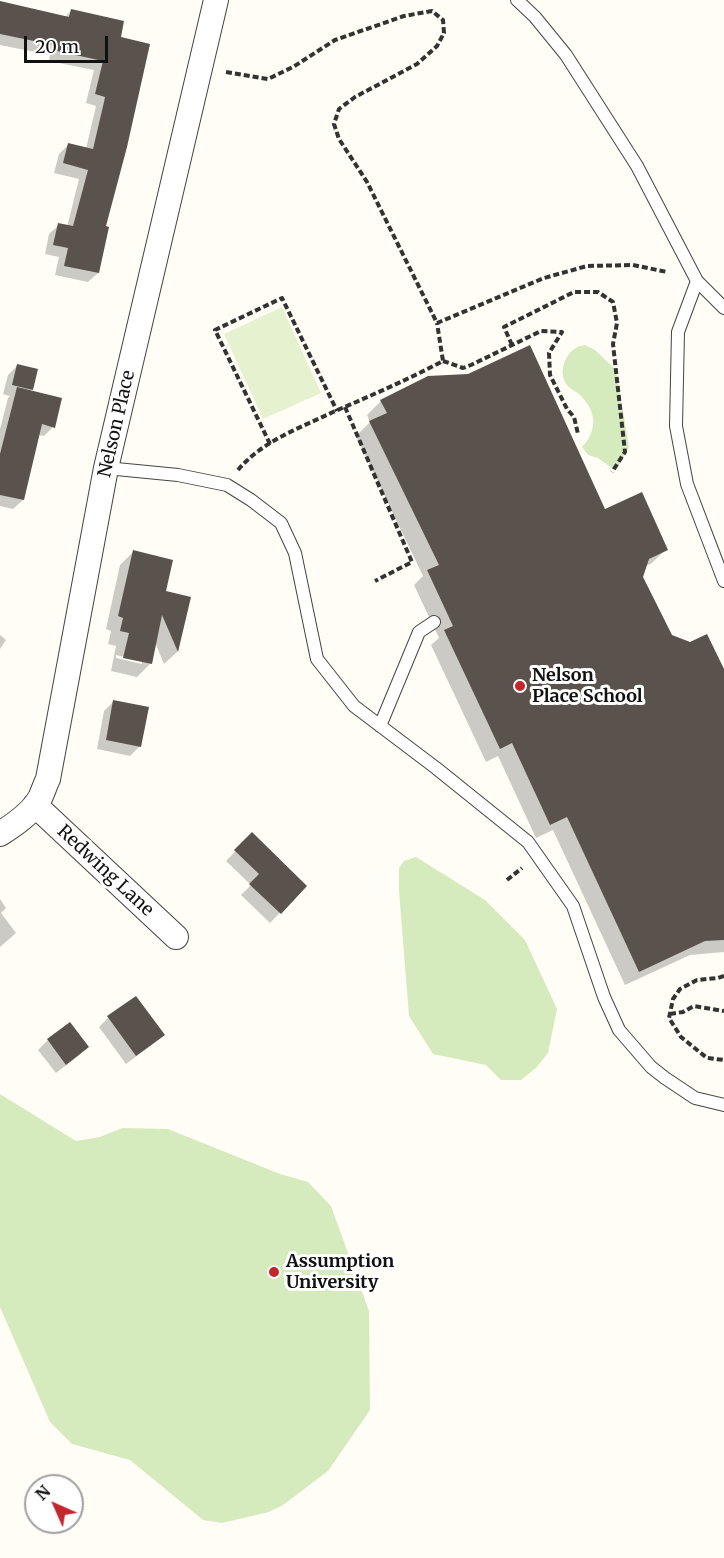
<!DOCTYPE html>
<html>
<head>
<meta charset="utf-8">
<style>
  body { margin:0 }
  #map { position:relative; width:724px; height:1558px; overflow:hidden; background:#fffdf5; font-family:Merriweather,serif }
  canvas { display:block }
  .north { position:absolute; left:24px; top:1474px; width:60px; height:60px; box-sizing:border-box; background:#fff; border:2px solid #a0a0a0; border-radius:50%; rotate:315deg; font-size:16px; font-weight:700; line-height:24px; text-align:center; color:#111 }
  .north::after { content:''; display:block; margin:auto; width:21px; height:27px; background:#c4262e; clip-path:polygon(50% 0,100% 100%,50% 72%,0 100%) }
  .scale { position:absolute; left:24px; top:36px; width:84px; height:27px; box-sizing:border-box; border:3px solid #111; border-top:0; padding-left:8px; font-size:18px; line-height:21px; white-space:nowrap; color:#111; -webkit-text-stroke:4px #fff; paint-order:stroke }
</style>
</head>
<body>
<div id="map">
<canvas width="724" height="1558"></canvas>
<div class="north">N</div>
<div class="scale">20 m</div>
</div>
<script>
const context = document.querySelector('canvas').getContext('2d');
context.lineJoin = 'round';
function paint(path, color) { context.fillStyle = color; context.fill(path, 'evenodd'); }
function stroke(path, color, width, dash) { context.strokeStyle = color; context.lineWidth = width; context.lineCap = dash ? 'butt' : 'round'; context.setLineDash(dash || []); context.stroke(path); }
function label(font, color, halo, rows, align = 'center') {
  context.font = font + ' Merriweather,serif'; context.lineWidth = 6; context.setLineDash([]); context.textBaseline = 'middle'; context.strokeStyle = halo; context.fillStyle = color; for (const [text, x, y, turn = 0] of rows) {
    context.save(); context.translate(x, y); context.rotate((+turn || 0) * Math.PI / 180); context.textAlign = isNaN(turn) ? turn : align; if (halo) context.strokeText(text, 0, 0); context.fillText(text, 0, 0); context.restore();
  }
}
paint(new Path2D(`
  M 585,345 L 595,350 L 616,370 L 629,447 L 616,471 L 598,458 L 588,455 L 582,447 C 597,431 597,413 582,397 C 578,392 571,390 567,385 C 558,375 564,354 576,348 C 578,346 582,346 585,345 Z
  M 416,857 L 485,900 L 525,940 L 557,1009 L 548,1053 L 536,1068 L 521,1080 L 501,1080 L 486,1065 L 433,1054 L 409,1016 L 399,891 L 399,868 L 404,861 Z
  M 0,1094 L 76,1141 L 100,1137 L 122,1128 L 168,1129 L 280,1174 L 308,1182 L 331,1206 L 369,1311 L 370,1410 L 328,1471 L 283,1505 L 269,1512 L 222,1523 L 203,1520 L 130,1460 L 72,1444 L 50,1422 L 0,1307 Z`), '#d5ebbd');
paint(new Path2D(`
  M 282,307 L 321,393 L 263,419 L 224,334 Z`), '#e6f2cf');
paint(new Path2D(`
  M 0,4 L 65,17 L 71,11 L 119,38 L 104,227 L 98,273 L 88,282 L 55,275 L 59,257 L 45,254 L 49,234 L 59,225 L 67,227 L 79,179 L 54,173 L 59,154 L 69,144 L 86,149 L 96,106 L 86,103 L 94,70 L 49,61 L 50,55 L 0,45 Z
  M 17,366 L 32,389 L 29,392 L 53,427 L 44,436 L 38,435 L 23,500 L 13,509 L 0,506 L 0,429 L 8,398 L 10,396 L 3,394 L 8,375 Z
  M 381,401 L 605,511 L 666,549 L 652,563 L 644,567 L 641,578 L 671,636 L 724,673 L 724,952 L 690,955 L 625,985 L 553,830 L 536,838 L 498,756 L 486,762 L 431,645 L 439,638 L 414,585 L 423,576 L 356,436 L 370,422 L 367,415 Z
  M 133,552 L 164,592 L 189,598 L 177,652 L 164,664 L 155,642 L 150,664 L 137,677 L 111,671 L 116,646 L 108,644 L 111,631 L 106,629 L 120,565 ZM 116,655 L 142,661 L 142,664 L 116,658 Z
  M 0,635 L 6,640 L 0,649 Z
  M 114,701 L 140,746 L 130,756 L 97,749 L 104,711 Z
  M 252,834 L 305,886 L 270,923 L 241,895 L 251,885 L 226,861 Z
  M 0,899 L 6,908 L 1,913 L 16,933 L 0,947 Z
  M 108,1018 L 163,1035 L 153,1044 L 126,1064 L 99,1027 Z
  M 70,1024 L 87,1047 L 78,1056 L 56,1073 L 38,1050 L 48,1040 Z`), '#0003');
paint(new Path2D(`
  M 0,1 L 69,17 L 71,9 L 124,21 L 121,37 L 150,44 L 127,147 L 106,226 L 109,227 L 99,273 L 64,266 L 68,248 L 53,245 L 58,223 L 73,226 L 88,170 L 63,163 L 68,143 L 93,149 L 104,102 L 105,97 L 95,94 L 103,61 L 57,51 L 58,46 L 0,34 Z
  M 530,345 L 605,509 L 642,492 L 668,550 L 649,559 L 643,577 L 672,635 L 690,642 L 707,634 L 724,669 L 724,940 L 705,941 L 639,972 L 567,817 L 550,825 L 512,743 L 500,749 L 444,630 L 453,626 L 427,570 L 439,565 L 369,421 L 387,413 L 380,400 L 428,376 L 468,374 Z
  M 17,364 L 38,369 L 33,390 L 12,385 Z
  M 17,387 L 62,398 L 55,428 L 42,424 L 24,500 L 0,495 L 0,454 Z
  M 133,550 L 173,560 L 166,591 L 191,597 L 178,652 L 162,615 L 152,664 L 123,658 L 129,633 L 120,631 L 123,618 L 118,616 Z
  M 113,700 L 149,707 L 141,747 L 106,740 Z
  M 252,832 L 307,886 L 281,914 L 249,884 L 259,874 L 234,850 Z
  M 136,996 L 165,1035 L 136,1056 L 107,1016 Z
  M 70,1022 L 89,1047 L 66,1065 L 47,1039 Z`), '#5a524d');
const service = new Path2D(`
  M 517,0 L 535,17 L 566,55 L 637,166 L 697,281 L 724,308
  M 697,281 L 678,332 L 676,426 L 687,484 L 724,581
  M 106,468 L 178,475 L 227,485 L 251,500 L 281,523 L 295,553 L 317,659 L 354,706 L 436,768 L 528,842 L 573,906 L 604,997 L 619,1030 L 651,1067 L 665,1078 L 695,1098 L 724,1105
  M 380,726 L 419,632 L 434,622`);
const minor = new Path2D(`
  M 35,805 L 176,937
  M 0,834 C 14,825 32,813 40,798 C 43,792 45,785 48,779 L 106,468 L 216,0`);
stroke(service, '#444', 14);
stroke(minor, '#444', 26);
stroke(new Path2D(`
  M 226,72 L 268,79 L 293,67 L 335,40 L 404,16 L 432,11 L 443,20 L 444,33 L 437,46 L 417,64 L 355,97 L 339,109 L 334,124 L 339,139 L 367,182 L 437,323 L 544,278 L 587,266 L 633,265 L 667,272
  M 512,345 L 504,327 L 574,292 L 598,292 L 613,302 L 617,323 L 613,344 L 625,452 L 612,472
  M 443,361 L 463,368 L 471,365 L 541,331 L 562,332 L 549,353 L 550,375 L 567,409 L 574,417 L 578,434
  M 345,407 L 412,562 L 375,581
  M 270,444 L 215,330 L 282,298 L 337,411
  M 238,470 C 262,441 300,428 333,412 C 370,396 407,380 443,361 L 437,323
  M 507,880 L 522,868
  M 724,976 L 718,978 L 697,980 L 680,989 L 673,999 L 669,1018 L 681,1037 L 707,1058 L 724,1060
  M 670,1014 L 683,1012 L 694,1006 L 724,1011`), '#333', 4, [6, 3]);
stroke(service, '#fff', 12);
stroke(minor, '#fff', 24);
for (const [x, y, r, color] of [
  [520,686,6,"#c4262e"],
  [274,1272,6,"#c4262e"]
]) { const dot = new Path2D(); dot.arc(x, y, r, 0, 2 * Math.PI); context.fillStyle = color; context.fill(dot); stroke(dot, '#fff', 2); }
label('18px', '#111', '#fff', [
  ["Nelson Place",117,424,-77],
  ["Redwing Lane",105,871,43]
]);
label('bold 18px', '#111', '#fff', [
  ["Nelson",532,676],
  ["Place School",532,697],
  ["Assumption",286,1262],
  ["University",286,1283]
], 'left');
</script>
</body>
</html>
